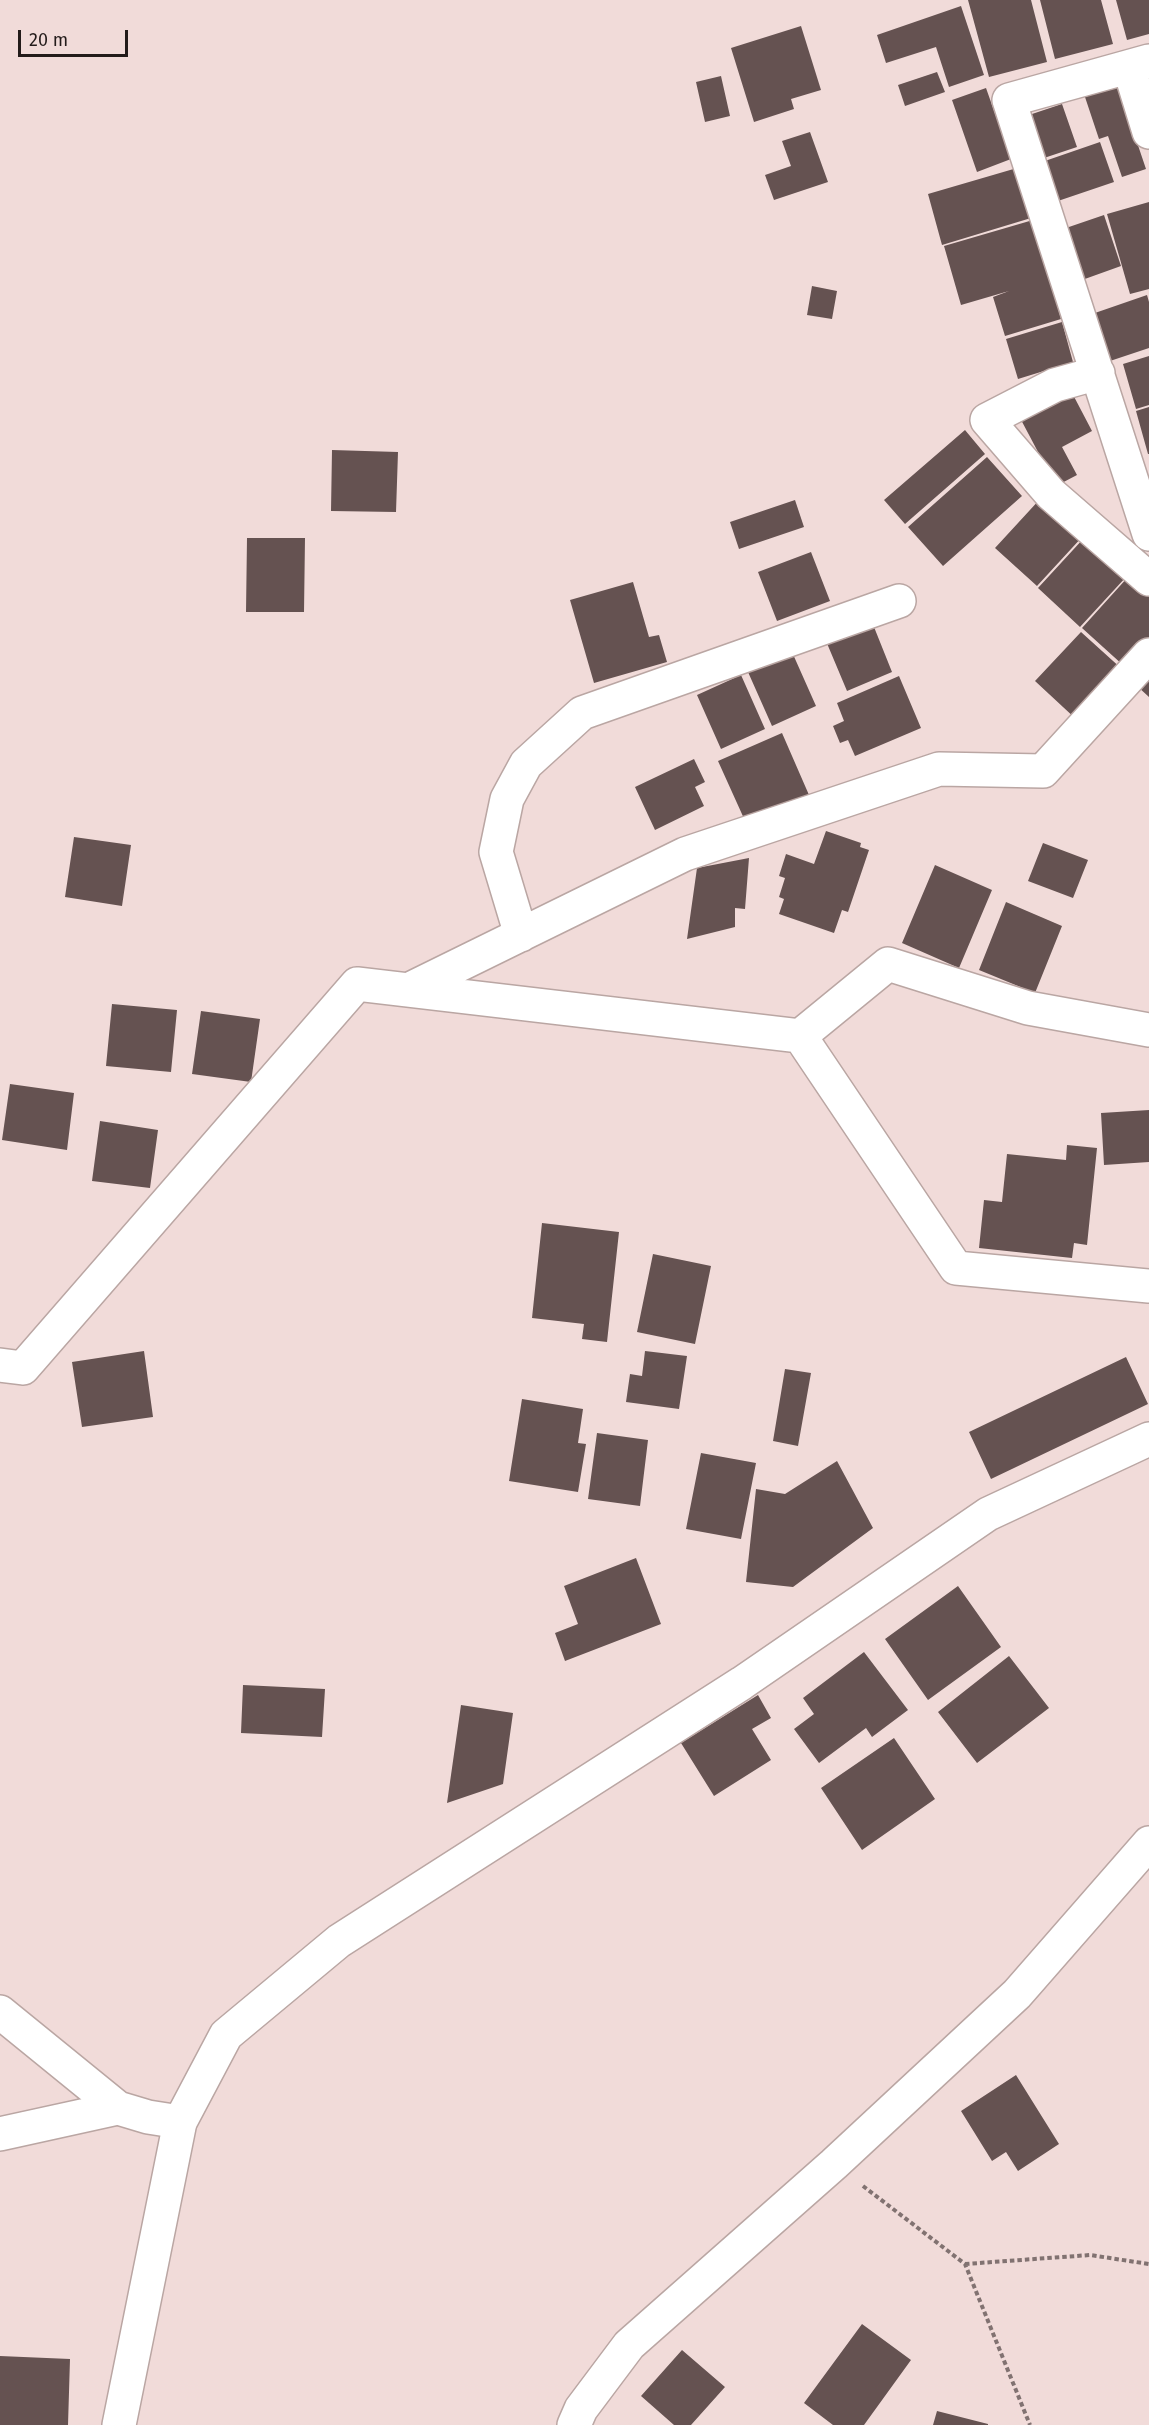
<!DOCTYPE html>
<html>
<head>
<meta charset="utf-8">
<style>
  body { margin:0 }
  #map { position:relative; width:1149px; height:2425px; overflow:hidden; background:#f1dbd9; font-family:"Fira Sans",sans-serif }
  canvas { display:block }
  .scale { position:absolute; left:18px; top:30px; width:110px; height:27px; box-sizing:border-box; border:3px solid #231b1a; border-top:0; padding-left:8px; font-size:18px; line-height:21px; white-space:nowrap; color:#231b1a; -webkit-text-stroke:4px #f1dbd9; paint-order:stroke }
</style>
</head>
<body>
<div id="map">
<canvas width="1149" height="2425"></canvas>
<div class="scale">20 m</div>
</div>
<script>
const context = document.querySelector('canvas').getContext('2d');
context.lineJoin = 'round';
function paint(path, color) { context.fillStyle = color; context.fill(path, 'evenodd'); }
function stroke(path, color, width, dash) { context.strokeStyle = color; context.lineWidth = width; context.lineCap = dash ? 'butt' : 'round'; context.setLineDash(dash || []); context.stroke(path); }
paint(new Path2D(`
  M 968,0 L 1031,0 L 1047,62 L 989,77 Z
  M 1040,0 L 1101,0 L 1113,44 L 1055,59 Z
  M 1116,0 L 1149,0 L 1149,34 L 1127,40 Z
  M 961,6 L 984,75 L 949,87 L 936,47 L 886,63 L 877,35 Z
  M 801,26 L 821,90 L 791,99 L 794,109 L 754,122 L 731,48 Z
  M 937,72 L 945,92 L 905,106 L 898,85 Z
  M 721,76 L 730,116 L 705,122 L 696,82 Z
  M 1118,86 L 1146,169 L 1122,177 L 1108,136 L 1099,139 L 1085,97 Z
  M 986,88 L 1011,159 L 977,172 L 952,100 Z
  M 1062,104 L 1077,147 L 1041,159 L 1026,116 Z
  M 810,132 L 828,182 L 774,200 L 765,175 L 791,166 L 782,141 Z
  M 1100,142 L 1114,182 L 1055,202 L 1042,162 Z
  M 1017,168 L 1031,218 L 942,245 L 928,194 Z
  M 1149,202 L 1149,289 L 1130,294 L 1107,214 Z
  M 1104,215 L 1121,266 L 1082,280 L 1066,228 Z
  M 1033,220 L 1061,319 L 1005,336 L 993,297 L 1009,291 L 961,305 L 944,246 Z
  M 812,286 L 837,291 L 832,319 L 807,315 Z
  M 1147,295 L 1149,302 L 1149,348 L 1107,362 L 1092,314 Z
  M 1062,322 L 1073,362 L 1018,379 L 1006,339 Z
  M 1149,356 L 1149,405 L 1136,409 L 1123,364 Z
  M 1070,389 L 1092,431 L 1062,447 L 1077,475 L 1056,486 L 1019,416 Z
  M 1149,407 L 1149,454 L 1148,454 L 1136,411 Z
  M 965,430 L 985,454 L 905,524 L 884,500 Z
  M 332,450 L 398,452 L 396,512 L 331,511 Z
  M 987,457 L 1022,496 L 943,566 L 908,527 Z
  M 1041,498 L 1083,536 L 1037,586 L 995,548 Z
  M 795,500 L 804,527 L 739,549 L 730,522 Z
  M 247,538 L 305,538 L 304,612 L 246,612 Z
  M 1084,538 L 1126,577 L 1080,627 L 1038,588 Z
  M 811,552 L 830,601 L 777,621 L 758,572 Z
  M 1128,577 L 1149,597 L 1149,639 L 1124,666 L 1082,628 Z
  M 633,582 L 649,637 L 659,635 L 667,662 L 594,683 L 570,600 Z
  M 872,622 L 892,672 L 847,691 L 826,641 Z
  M 1081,632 L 1123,670 L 1077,720 L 1035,681 Z
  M 792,652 L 816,706 L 772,726 L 748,672 Z
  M 1149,673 L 1149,697 L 1137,686 Z
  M 741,675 L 765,729 L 721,749 L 697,695 Z
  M 899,676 L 921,728 L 855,756 L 848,740 L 840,743 L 833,726 L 844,721 L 837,703 Z
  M 782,733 L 809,795 L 746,823 L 718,761 Z
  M 694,759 L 705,782 L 695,787 L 704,806 L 655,830 L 635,787 Z
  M 826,831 L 861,843 L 860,847 L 869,850 L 848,912 L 842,910 L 834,933 L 779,914 L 784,899 L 779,897 L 785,878 L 779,876 L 786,854 L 814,864 Z
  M 74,837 L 131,845 L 122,906 L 65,897 Z
  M 1043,843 L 1088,860 L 1073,898 L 1028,881 Z
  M 749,858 L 745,909 L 735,908 L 735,927 L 687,939 L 697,868 Z
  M 935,865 L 992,890 L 959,968 L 902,943 Z
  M 1006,902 L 1062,926 L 1035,993 L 979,970 Z
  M 112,1004 L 177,1010 L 171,1072 L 106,1066 Z
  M 201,1011 L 260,1019 L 251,1082 L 192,1074 Z
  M 10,1084 L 74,1093 L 67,1150 L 2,1140 Z
  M 1149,1110 L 1149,1162 L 1104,1165 L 1101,1113 Z
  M 100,1121 L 158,1130 L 150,1188 L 92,1181 Z
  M 1067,1145 L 1097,1148 L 1087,1245 L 1074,1243 L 1072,1258 L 979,1248 L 984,1200 L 1002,1202 L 1007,1154 L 1066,1160 Z
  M 542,1223 L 619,1232 L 607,1342 L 582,1339 L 584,1324 L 532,1318 Z
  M 653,1254 L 711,1266 L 695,1344 L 637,1332 Z
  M 144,1351 L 153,1417 L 82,1427 L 72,1362 Z
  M 645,1351 L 687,1356 L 679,1409 L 626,1402 L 630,1374 L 642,1376 Z
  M 1126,1357 L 1148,1404 L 991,1479 L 969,1432 Z
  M 785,1369 L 811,1373 L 798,1446 L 773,1441 Z
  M 522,1399 L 583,1409 L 578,1443 L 586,1444 L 578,1492 L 509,1481 Z
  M 597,1433 L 648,1440 L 640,1506 L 588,1499 Z
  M 701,1453 L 756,1463 L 741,1539 L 686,1529 Z
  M 837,1461 L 873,1528 L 793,1587 L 746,1582 L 756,1489 L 785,1494 Z
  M 636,1558 L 661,1624 L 565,1661 L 555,1633 L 578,1624 L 564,1586 Z
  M 958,1586 L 1001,1647 L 928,1700 L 885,1639 Z
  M 864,1652 L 908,1710 L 872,1737 L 866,1728 L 819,1763 L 794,1729 L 814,1714 L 803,1698 Z
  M 1009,1656 L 1049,1708 L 977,1763 L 938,1712 Z
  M 243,1685 L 325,1689 L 322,1737 L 241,1733 Z
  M 758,1695 L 771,1718 L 752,1729 L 771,1760 L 714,1796 L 681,1743 Z
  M 461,1705 L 513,1713 L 503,1784 L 447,1803 Z
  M 894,1738 L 935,1799 L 862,1850 L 821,1788 Z
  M 1016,2075 L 1059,2144 L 1018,2171 L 1006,2152 L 992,2161 L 961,2111 Z
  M 862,2324 L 911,2360 L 864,2425 L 833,2425 L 804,2403 Z
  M 682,2350 L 725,2387 L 691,2425 L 674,2425 L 641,2396 Z
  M 0,2356 L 70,2359 L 68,2425 L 0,2425 Z
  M 937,2411 L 988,2424 L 988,2425 L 933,2425 Z`), '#655251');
const minor = new Path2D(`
  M 1149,61 L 1009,100 L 1149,534
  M 1129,67 L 1149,132
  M 1098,373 L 1055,385 L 987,420 L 1051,494 L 1149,579
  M 521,935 L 496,852 L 507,799 L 526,764 L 582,713 L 899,601
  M 408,990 L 685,854 L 939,769 L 1043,771 L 1149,655
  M 800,1036 L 888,964 L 1028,1008 L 1149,1030
  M 0,1365 L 23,1368 L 357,984 L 800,1036 L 956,1268 L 1149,1286
  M 0,2012 L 118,2108 L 148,2117 L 180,2122
  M 0,2134 L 118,2108
  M 574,2425 L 581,2409 L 629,2345 L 834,2164 L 1017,1994 L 1149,1843`);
const secondary = new Path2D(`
  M 119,2425 L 180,2122 L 226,2035 L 339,1941 L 742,1683 L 988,1514 L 1149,1439`);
stroke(minor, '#baa6a3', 36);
stroke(secondary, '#baa6a3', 36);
stroke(new Path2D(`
  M 863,2186 L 965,2264 L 1030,2425
  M 965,2264 L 1090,2255 L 1149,2264`), '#817271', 4, [4.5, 3]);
stroke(minor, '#fff', 33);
stroke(secondary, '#fff', 33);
</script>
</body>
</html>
